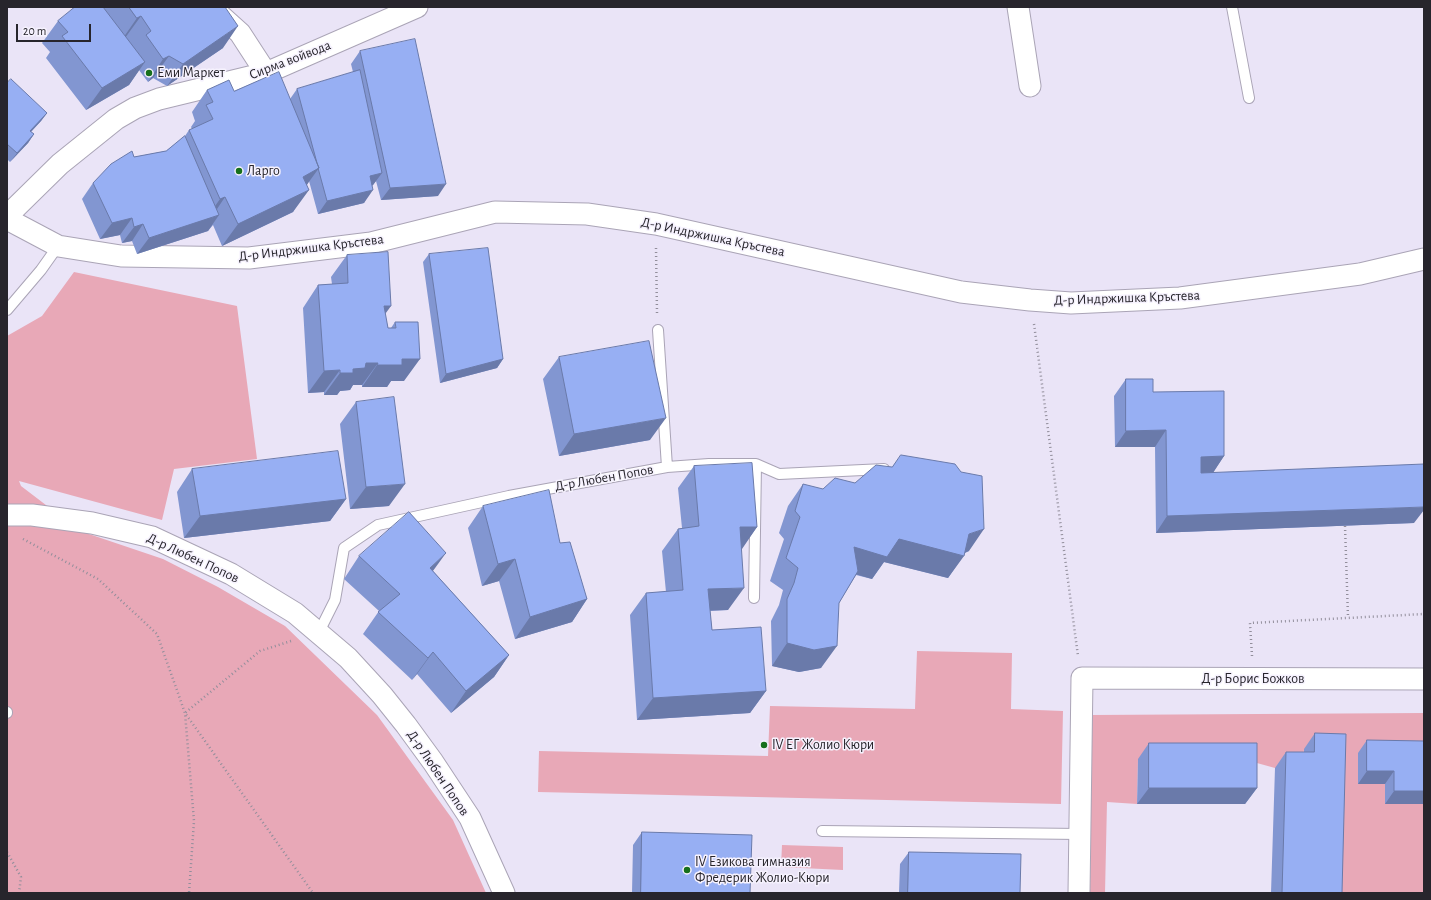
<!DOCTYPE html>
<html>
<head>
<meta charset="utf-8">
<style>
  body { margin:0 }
  #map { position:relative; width:1431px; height:900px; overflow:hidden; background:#eae4f7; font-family:"Alegreya Sans",sans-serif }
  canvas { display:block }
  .frame { position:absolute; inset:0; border:8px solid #27252c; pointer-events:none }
  .scale { position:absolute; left:16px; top:24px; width:75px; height:18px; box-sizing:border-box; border:2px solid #27252c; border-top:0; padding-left:5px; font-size:12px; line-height:14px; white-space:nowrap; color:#27252c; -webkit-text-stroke:3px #f6f2fe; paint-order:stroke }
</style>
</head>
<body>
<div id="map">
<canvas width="1431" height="900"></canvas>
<div class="frame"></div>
<div class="scale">20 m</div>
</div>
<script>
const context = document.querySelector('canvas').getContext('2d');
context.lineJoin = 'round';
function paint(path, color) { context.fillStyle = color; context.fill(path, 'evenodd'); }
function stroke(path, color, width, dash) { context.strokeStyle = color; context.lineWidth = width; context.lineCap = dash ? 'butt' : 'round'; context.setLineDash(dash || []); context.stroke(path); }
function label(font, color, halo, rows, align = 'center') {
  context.font = font + ' "Alegreya Sans",sans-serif'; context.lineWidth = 3; context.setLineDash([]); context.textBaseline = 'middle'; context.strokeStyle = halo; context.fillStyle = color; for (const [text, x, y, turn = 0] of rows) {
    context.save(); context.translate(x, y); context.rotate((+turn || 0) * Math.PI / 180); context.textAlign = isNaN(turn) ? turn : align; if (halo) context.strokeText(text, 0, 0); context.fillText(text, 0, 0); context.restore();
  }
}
paint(new Path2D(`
  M 74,272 L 237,306 L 257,459 L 174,469 L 162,520 L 19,481 L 21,486 L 80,531 L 163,559 L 218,587 L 285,626 L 377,715 L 453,820 L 486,893 L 7,893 L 7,336 L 42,316 Z
  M 917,651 L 1012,653 L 1011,709 L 1063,711 L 1061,804 L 538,792 L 539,751 L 768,756 L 770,706 L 915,709 Z
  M 1424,713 L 1424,893 L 1331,893 L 1334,750 L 1304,749 L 1303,769 L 1275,768 L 1246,760 L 1138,759 L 1137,804 L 1107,802 L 1105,893 L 1090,893 L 1092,715 Z
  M 782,845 L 843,847 L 843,870 L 781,867 Z`), '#e8a8b7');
const service = new Path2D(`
  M 1232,7 L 1249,98
  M 7,310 L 41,270 L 58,246
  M 658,330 L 667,467
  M 754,598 L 756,464
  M 319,632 L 335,600 L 344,548 L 378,525 L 509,496 L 667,467 L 709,464 L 756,464 L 779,474 L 884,469
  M 7,712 L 7,713
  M 822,831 L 1080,834`);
const minor = new Path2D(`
  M 211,7 L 240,33 L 266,73
  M 1018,7 L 1030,86
  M 7,216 L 60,164 L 116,119 L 135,108 L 159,99 L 266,73 L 417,7
  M 7,219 L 58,246 L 121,256 L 249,258 L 371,243 L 495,212 L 587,214 L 656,224 L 961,292 L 1030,300 L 1071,303 L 1180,298 L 1360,274 L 1424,259
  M 7,515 L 32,515 L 92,523 L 152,537 L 231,574 L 295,613 L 348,658 L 382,695 L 406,725 L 433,762 L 470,818 L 504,893
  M 1079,893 L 1082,678 L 1424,679`);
stroke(service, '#aaa4b6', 12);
stroke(minor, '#aaa4b6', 23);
stroke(new Path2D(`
  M 656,248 L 657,313
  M 1034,324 L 1078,656
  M 1345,526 L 1348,617
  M 23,539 L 98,579 L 157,634 L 185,713 L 194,821 L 189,893
  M 291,641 L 260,651 L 185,713 L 313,893
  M 1252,656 L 1250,623 L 1424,614
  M 7,852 L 21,877 L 19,893`), '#928e9b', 2.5, [1, 3]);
stroke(service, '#fff', 10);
stroke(minor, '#fff', 21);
paint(new Path2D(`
  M 75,7 L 225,7 L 223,48 L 167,86 L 153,78 L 148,82 L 139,70 L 129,85 L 86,110 L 46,58 L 50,52 L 42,43 L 58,21 Z
  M 360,51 L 438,196 L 381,200 L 376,181 L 373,185 L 372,186 L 364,203 L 318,214 L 309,181 L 307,185 L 293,212 L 222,246 L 213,225 L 208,231 L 137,254 L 132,241 L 122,243 L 120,235 L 100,239 L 82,199 L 93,183 L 134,157 L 166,151 L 185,136 L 189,130 L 192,129 L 191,127 L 195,121 L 192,112 L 207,90 L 234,91 L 290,99 L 297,89 L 353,72 L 351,64 Z
  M 7,83 L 47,113 L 41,121 L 31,132 L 34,134 L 28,143 L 10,162 L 7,159 Z
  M 429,254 L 503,359 L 497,368 L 440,383 L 423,262 Z
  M 347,255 L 385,314 L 388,328 L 391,328 L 395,322 L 404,381 L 391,381 L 387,387 L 362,387 L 362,385 L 353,385 L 350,390 L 340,391 L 337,395 L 324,395 L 324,392 L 308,393 L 303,308 L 318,285 L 332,284 L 331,277 Z
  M 559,357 L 650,440 L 559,456 L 543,379 Z
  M 1126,379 L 1153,392 L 1224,456 L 1213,472 L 1414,523 L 1156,533 L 1155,447 L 1115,447 L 1114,396 Z
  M 356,402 L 389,506 L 350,509 L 340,424 Z
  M 694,466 L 757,527 L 741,549 L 728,610 L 710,611 L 712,630 L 766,691 L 750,713 L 637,720 L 630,615 L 646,593 L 666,592 L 662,551 L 678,529 L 682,528 L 678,488 Z
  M 192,469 L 346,499 L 330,521 L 184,538 L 177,492 Z
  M 803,484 L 969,551 L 965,553 L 948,578 L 884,562 L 872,579 L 856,575 L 839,603 L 821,668 L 799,672 L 772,666 L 771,621 L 779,605 L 783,590 L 770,581 L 784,539 L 779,533 L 788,506 Z
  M 483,506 L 560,543 L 587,599 L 572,622 L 515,639 L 499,581 L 482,586 L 468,528 Z
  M 359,556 L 433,571 L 509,655 L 494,677 L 451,713 L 417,674 L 412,680 L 363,634 L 379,611 L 344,579 Z
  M 1315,733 L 1342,893 L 1271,893 L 1275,768 L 1286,752 L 1304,752 L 1304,749 Z
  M 1367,740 L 1424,804 L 1385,804 L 1385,784 L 1358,784 L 1358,753 Z
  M 1149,743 L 1257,788 L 1245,804 L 1137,804 L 1138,759 Z
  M 642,832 L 750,893 L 632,893 L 633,845 Z
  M 909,852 L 1020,893 L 899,893 L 900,864 Z`), '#8296d1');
paint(new Path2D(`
  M 141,16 L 125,38 L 121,41 L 137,18 Z
  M 238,26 L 223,48 L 167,86 L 183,64 Z
  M 169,56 L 153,78 L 148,82 L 163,59 Z
  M 145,62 L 129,85 L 86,110 L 102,88 Z
  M 47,113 L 41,121 L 24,139 L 30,131 Z
  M 34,134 L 28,143 L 10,162 L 17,153 Z
  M 319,168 L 303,190 L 303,177 Z
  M 382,173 L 373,185 L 361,189 L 370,176 Z
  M 446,184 L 438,196 L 381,200 L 390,188 Z
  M 309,190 L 293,212 L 222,246 L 238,224 Z
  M 373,190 L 364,203 L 318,214 L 327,201 Z
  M 225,197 L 211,218 L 219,215 L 208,231 L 137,254 L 149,238 L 206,219 L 220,199 Z
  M 132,218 L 120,235 L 100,239 L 112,223 Z
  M 143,224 L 132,241 L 122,243 L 134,227 Z
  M 384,306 L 391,306 L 375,328 Z
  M 402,359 L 420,359 L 404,381 L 391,381 L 387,387 L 362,387 L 377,365 Z
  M 503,359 L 497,368 L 440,383 L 446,374 Z
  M 366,363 L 378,363 L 362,385 L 353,385 L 350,390 L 340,391 L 337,395 L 324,395 L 340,373 Z
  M 340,370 L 324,392 L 308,393 L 324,371 Z
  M 666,418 L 650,440 L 559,456 L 574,434 Z
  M 1166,430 L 1155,447 L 1115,447 L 1126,431 Z
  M 1224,456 L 1213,473 L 1190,473 L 1201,457 Z
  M 405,484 L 389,506 L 350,509 L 366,487 Z
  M 346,499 L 330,521 L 184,538 L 200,516 Z
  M 1424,507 L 1424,510 L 1414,523 L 1156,533 L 1167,516 Z
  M 740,527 L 757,527 L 742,549 L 724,549 Z
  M 984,529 L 969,551 L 959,555 L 964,556 L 948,578 L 884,562 L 872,579 L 838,569 L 854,547 L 899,539 L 969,534 Z
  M 446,553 L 430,575 L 430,568 Z
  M 515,559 L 499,581 L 482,586 L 498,564 Z
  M 744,588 L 728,610 L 693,611 L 708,589 Z
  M 587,599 L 572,622 L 515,639 L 530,617 Z
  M 787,643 L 837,646 L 821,668 L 799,672 L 772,666 Z
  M 433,652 L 417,674 L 412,680 L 428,658 Z
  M 509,655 L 494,677 L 451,713 L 466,691 Z
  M 766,691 L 750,713 L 637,720 L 653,698 Z
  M 1367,771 L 1394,771 L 1385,784 L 1358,784 Z
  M 1149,788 L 1257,788 L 1245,804 L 1137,804 Z
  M 1394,791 L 1424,791 L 1424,804 L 1385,804 Z`), '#6a7aaa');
const building = new Path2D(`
  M 75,7 L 103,7 L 145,62 L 102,88 L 62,36 L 68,32 L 58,21 Z
  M 129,7 L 225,7 L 238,26 L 183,64 L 169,56 L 163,59 L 146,35 L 151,31 L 141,16 L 137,18 Z
  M 415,39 L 446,184 L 390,188 L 360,51 Z
  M 360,70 L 382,173 L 370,176 L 373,190 L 327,201 L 318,168 L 319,168 L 317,163 L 297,89 Z
  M 279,72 L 319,168 L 303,177 L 309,190 L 238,224 L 225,197 L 220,199 L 189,130 L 213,119 L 206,105 L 213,102 L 207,90 L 229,80 L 234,91 Z
  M 11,79 L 47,113 L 30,131 L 34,134 L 17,153 L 7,144 L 7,83 Z
  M 185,136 L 219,215 L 149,238 L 143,224 L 134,227 L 132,218 L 112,223 L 93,183 L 111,164 L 132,151 L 134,157 L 166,151 Z
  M 488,248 L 503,359 L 446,374 L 429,254 Z
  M 388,252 L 391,306 L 384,306 L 388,328 L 396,328 L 395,322 L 418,322 L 420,359 L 402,359 L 402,365 L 377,365 L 378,363 L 366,363 L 365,368 L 353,369 L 353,373 L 340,373 L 340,370 L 324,371 L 318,285 L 348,283 L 347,255 Z
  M 649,341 L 666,418 L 574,434 L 559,357 Z
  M 1126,379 L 1153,379 L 1153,392 L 1224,391 L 1224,456 L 1201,457 L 1201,473 L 1424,464 L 1424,507 L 1167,516 L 1166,430 L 1126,431 Z
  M 394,397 L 405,484 L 366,487 L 356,402 Z
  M 338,451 L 346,499 L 200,516 L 192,469 Z
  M 901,455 L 955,464 L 961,472 L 982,476 L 984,529 L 969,534 L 964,556 L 899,539 L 887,557 L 854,547 L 858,571 L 839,603 L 837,646 L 814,650 L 787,643 L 787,599 L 794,583 L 798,568 L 786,558 L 800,517 L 795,511 L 803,484 L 823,489 L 835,478 L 855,483 L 876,465 L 892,467 Z
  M 752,463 L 757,527 L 740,527 L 744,588 L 708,589 L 712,630 L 761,627 L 766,691 L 653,698 L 646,593 L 683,590 L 678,529 L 699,526 L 694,466 Z
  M 549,490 L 560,543 L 570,542 L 587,599 L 530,617 L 515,559 L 498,564 L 483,506 Z
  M 409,512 L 446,553 L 430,568 L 509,655 L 466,691 L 433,652 L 428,658 L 378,612 L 400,594 L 359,556 Z
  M 1315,733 L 1346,734 L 1342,893 L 1282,893 L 1286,752 L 1314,752 Z
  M 1367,740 L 1424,741 L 1424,791 L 1394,791 L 1394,771 L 1367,771 Z
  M 1149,743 L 1257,743 L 1257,788 L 1149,788 Z
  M 642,832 L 752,835 L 750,893 L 641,893 Z
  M 909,852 L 1021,854 L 1020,893 L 908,893 Z`);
paint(building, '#97aff3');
stroke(building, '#6a7aaa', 1);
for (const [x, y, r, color] of [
  [149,73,4,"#17701b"],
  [239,171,4,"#17701b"],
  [764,745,4,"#17701b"],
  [687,870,4,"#17701b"]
]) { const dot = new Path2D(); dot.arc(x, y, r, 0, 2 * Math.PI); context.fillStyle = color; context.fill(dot); stroke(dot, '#f6f2fe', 1.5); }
label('14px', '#27252c', '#f6f2fe', [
  ["Сирма войвода",290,60,-21],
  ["Д-р Индржишка Кръстева",713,237,12],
  ["Д-р Индржишка Кръстева",311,248,-7],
  ["Д-р Индржишка Кръстева",1127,298,-2],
  ["Д-р Любен Попов",604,478,-10],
  ["Д-р Любен Попов",193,558,25],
  ["Д-р Борис Божков",1253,679],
  ["Д-р Любен Попов",438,773,56]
]);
label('14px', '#27252c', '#f6f2fe', [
  ["Еми Маркет",157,73],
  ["Ларго",247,171],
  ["IV ЕГ Жолио Кюри",772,745],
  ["IV Езикова гимназия",695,862],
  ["Фредерик Жолио-Кюри",695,878]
], 'left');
</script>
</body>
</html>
